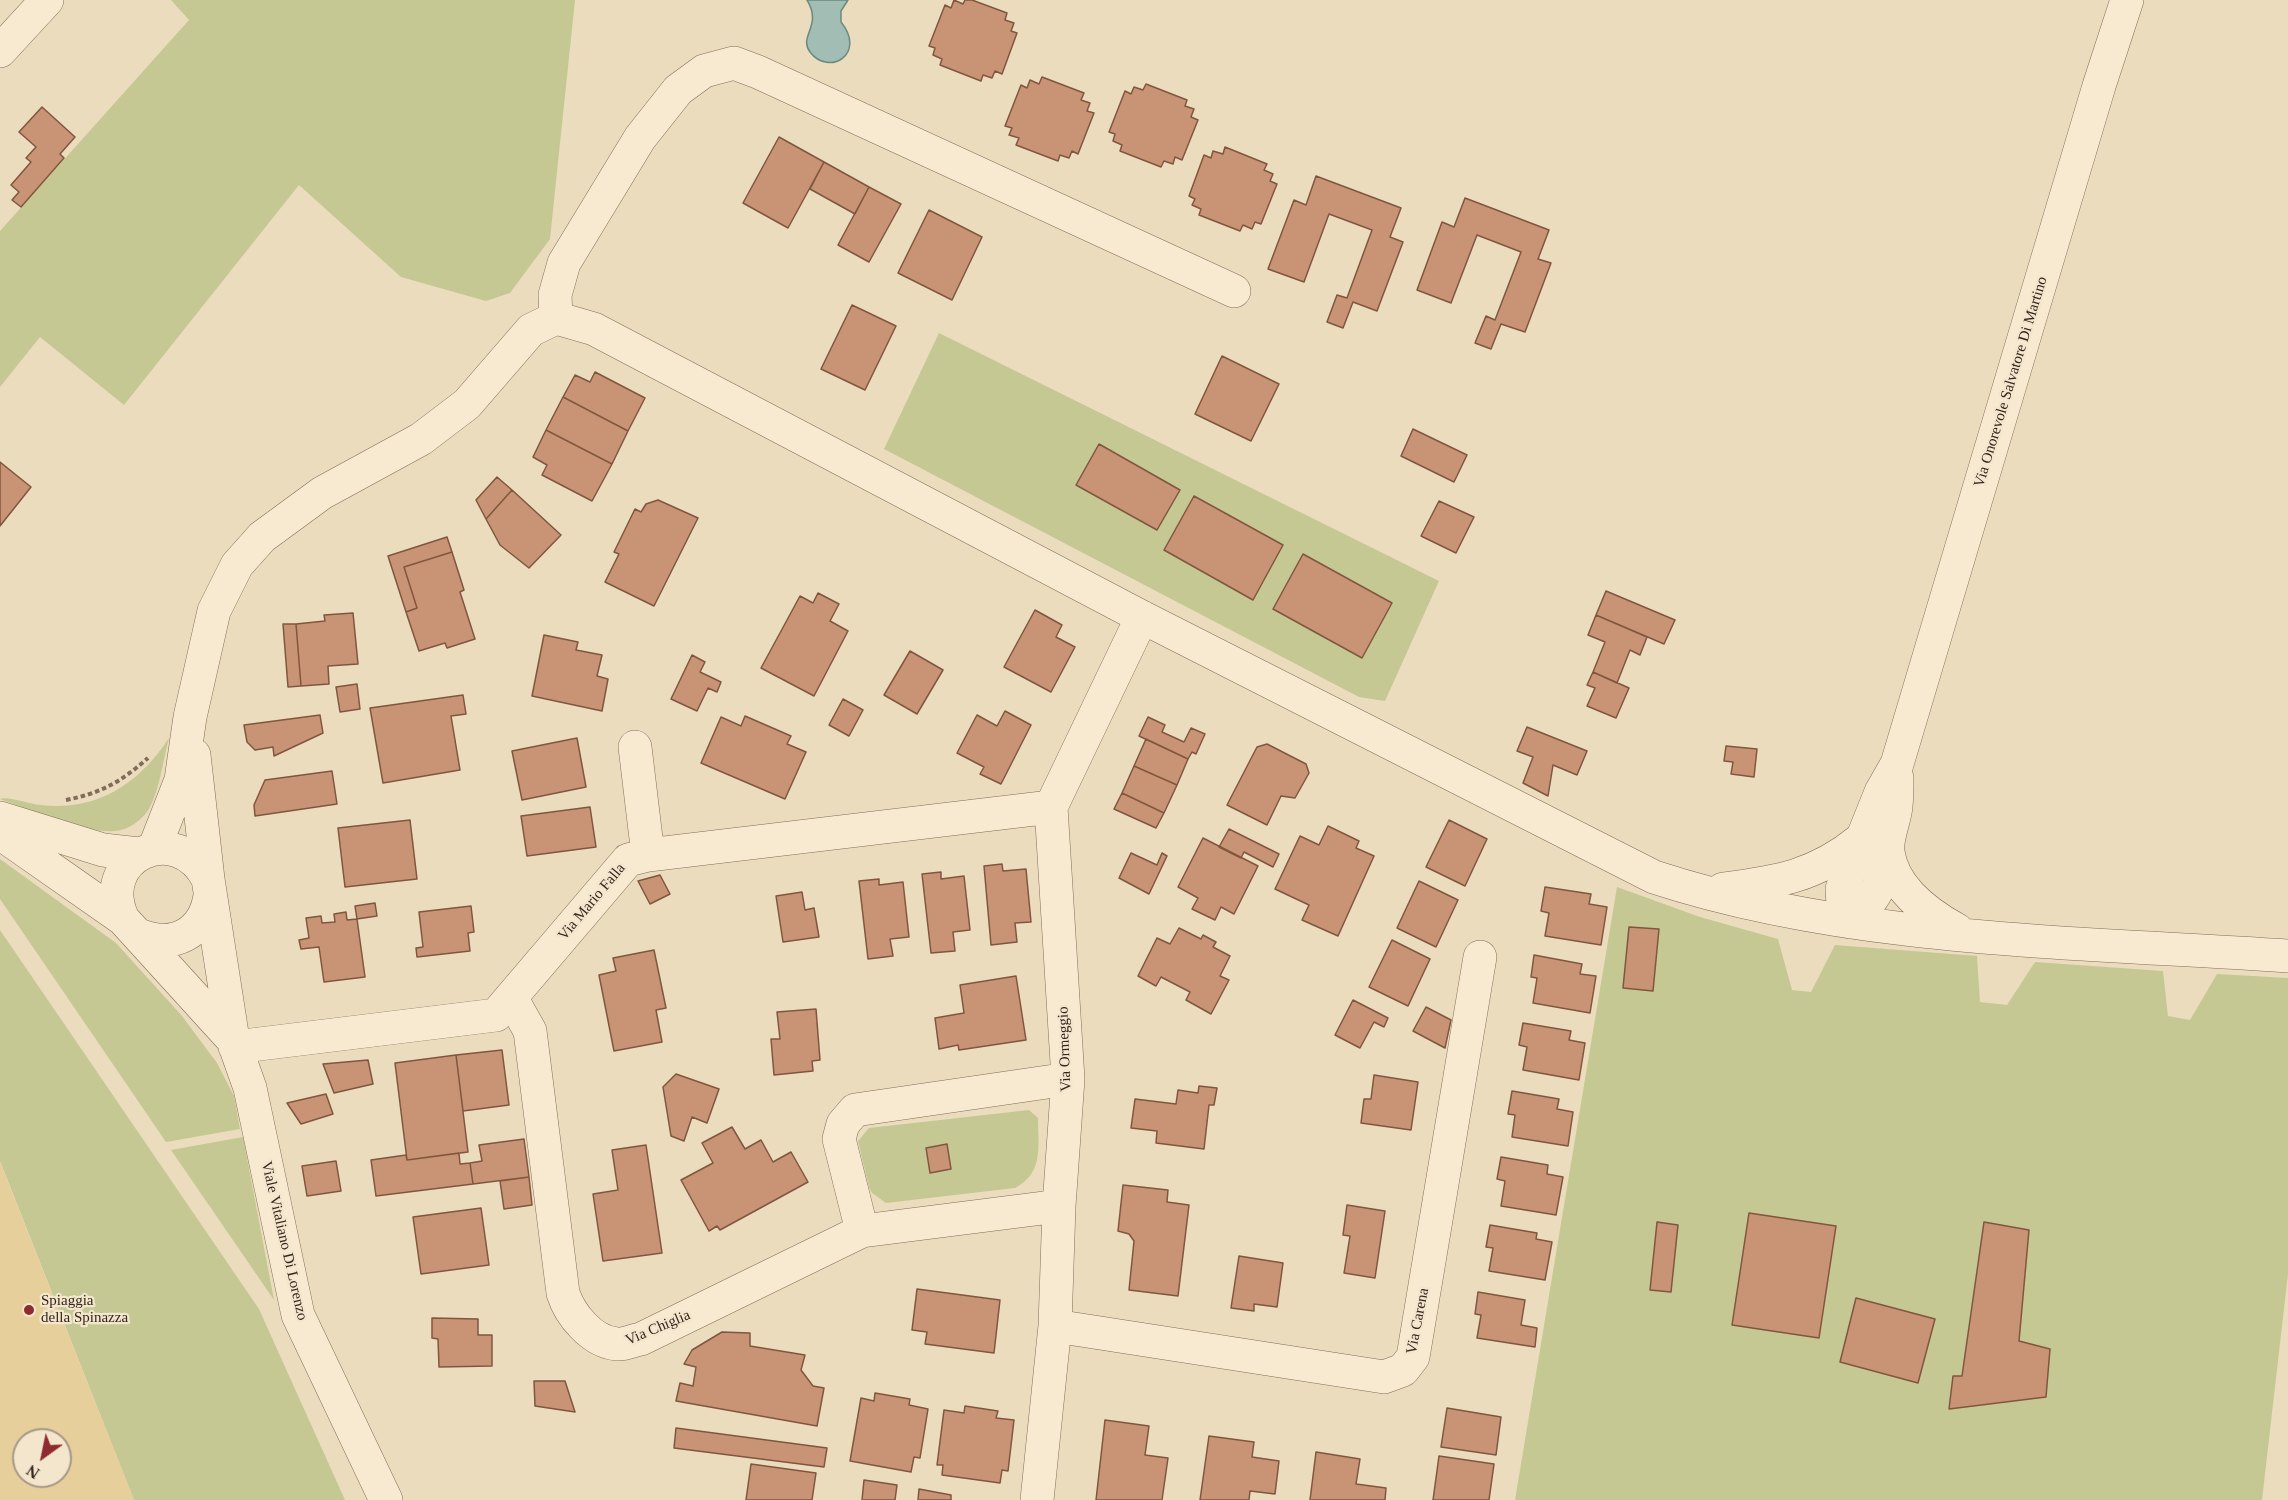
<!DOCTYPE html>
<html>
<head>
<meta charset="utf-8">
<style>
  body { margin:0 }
  #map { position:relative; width:2288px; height:1500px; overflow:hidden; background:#ebdcbe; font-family:"Times New Roman",serif }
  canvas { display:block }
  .north { position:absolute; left:12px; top:1428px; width:60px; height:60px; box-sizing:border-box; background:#f3e6cd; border:2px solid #a69986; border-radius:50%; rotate:213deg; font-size:16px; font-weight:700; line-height:24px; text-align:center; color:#33261c }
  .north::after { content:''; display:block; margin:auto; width:21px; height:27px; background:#8f2b30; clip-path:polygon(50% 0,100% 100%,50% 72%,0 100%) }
</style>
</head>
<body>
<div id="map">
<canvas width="2288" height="1500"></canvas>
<div class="north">N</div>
</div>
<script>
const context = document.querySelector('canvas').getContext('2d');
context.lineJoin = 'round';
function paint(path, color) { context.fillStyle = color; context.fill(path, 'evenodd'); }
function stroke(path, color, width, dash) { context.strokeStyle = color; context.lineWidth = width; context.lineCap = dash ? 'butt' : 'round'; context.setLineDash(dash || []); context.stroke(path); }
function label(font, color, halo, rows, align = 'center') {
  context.font = font + ' "Times New Roman",serif'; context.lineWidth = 4.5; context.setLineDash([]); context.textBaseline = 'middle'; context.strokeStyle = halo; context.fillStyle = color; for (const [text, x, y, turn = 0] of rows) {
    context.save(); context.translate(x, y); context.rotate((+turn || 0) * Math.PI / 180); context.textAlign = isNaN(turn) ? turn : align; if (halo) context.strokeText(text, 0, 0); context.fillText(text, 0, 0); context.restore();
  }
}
paint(new Path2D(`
  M 171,0 L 575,0 L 550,239 L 510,293 L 486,301 L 401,277 L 299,185 L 124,405 L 40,337 L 0,387 L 0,231 L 189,20 Z
  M 939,333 L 1439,581 L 1385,701 L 1359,697 L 884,449 Z
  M 169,738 C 163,760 160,789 149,809 C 142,820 129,830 115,831 C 87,834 28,809 0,799 C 8,796 29,804 40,805 C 96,812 139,784 169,738 Z
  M 0,859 L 116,943 L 182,1016 L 217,1063 L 234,1096 L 240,1129 L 166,1142 L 0,899 Z
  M 1617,887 L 1700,917 L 1778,939 L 1792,990 L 1811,992 L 1835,945 L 1977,956 L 1980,1002 L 2007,1005 L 2035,962 L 2163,971 L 2168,1016 L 2190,1020 L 2217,974 L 2288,978 L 2288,1274 L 2262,1500 L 1515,1500 Z
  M 0,930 L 259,1309 L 345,1500 L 134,1500 L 0,1161 Z
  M 1029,1110 L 1038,1118 C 1038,1146 1044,1173 1015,1188 L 886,1203 L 872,1193 L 869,1187 L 858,1141 L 869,1128 Z
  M 243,1137 L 274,1300 L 171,1150 Z`), '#c5c893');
paint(new Path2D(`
  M 0,1161 L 7,1180 L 134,1500 L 0,1500 ZM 24,1440 L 60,1440 L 60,1476 L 24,1476 Z`), '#e7cf9c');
const water = new Path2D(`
  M 807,0 L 848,0 L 841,11 L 841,22 C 867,54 829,77 810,52 C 798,36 823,26 807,0 Z`);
paint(water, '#a1bdb4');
stroke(water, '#6a8a80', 1.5);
const building = new Path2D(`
  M 954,0 L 963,4 L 965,0 L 972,0 L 1007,13 L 1005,20 L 1014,23 L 1011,31 L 1017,33 L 1002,74 L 995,71 L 992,78 L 983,75 L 981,81 L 940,65 L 942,59 L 933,55 L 935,48 L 929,46 L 945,5 L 951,8 Z
  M 1042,77 L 1084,93 L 1081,100 L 1090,103 L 1087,111 L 1094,113 L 1078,154 L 1072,151 L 1069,158 L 1060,155 L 1058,161 L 1016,145 L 1019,138 L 1009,135 L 1012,128 L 1005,126 L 1021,85 L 1027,88 L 1030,80 L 1039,84 Z
  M 1146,84 L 1187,100 L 1185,106 L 1194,109 L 1191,117 L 1198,120 L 1182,160 L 1175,157 L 1173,164 L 1164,161 L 1161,167 L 1120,151 L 1122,145 L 1113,141 L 1115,134 L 1109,132 L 1125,91 L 1131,94 L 1134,87 L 1143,90 Z
  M 42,107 L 75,137 L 60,154 L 64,158 L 21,207 L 12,200 L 19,192 L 11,185 L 31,162 L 26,158 L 36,147 L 19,132 Z
  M 779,137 L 824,162 L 788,228 L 743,203 Z
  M 1225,147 L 1267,164 L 1264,170 L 1273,174 L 1270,181 L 1277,184 L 1261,224 L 1255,222 L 1252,229 L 1243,225 L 1240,231 L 1199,215 L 1201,209 L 1192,205 L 1195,199 L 1189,196 L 1204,155 L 1211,158 L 1213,151 L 1223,154 Z
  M 824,162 L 869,187 L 855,214 L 810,189 Z
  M 1316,176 L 1401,208 L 1390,237 L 1403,242 L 1377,311 L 1353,302 L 1343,328 L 1327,322 L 1337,295 L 1347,298 L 1372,230 L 1329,214 L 1304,282 L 1268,269 L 1294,200 L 1306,205 Z
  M 869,187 L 901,204 L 869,262 L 838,245 Z
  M 1465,198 L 1549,230 L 1538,259 L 1551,263 L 1525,332 L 1501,324 L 1491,349 L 1475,343 L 1486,316 L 1495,320 L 1521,252 L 1477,235 L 1451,303 L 1417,290 L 1442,222 L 1454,227 Z
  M 929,210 L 982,237 L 952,300 L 898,273 Z
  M 852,305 L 896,326 L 865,390 L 821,369 Z
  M 1222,356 L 1279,384 L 1251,441 L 1195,414 Z
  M 595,372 L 645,398 L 628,431 L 563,397 L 575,375 L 590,382 Z
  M 563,397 L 628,431 L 612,464 L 546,430 Z
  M 1413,429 L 1467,455 L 1454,482 L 1401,456 Z
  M 546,430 L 612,464 L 592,501 L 542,475 L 547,465 L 533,457 Z
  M 1099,444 L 1180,490 L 1157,530 L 1076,485 Z
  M 0,462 L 31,487 L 0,526 Z
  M 497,477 L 512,490 L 486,519 L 476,500 Z
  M 512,490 L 561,535 L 529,568 L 500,545 L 486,519 Z
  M 1194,496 L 1283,545 L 1253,600 L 1164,550 Z
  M 658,500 L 698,518 L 654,606 L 605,582 L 619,554 L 614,552 L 635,509 L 641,512 L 646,504 Z
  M 1439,501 L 1474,517 L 1456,553 L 1421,536 Z
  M 447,537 L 452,552 L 404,567 L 417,608 L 406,612 L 388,556 Z
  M 452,552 L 464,590 L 460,592 L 475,639 L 447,648 L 445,643 L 419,651 L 406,612 L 417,608 L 404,567 Z
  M 1303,554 L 1392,603 L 1362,658 L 1273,609 Z
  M 1606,591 L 1675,620 L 1664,644 L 1596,615 Z
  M 818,593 L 839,604 L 830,621 L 848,631 L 814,696 L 761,668 L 800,596 L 813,603 Z
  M 1035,610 L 1062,625 L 1056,637 L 1075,647 L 1051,692 L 1004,667 Z
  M 353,613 L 358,664 L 328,666 L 329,684 L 301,686 L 296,624 L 325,621 L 324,615 Z
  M 1596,615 L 1647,637 L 1640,655 L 1630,650 L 1617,683 L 1593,672 L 1605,642 L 1588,635 Z
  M 283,624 L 296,624 L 301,686 L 288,687 Z
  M 544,635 L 578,642 L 576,650 L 602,655 L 597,676 L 608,679 L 602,711 L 532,696 Z
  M 910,651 L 943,670 L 917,714 L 884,695 Z
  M 692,655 L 705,662 L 700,672 L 721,682 L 717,692 L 708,688 L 697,711 L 671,699 Z
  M 1593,672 L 1629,688 L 1616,718 L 1587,706 L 1595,688 L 1587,685 Z
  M 357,684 L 360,709 L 340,712 L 336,687 Z
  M 463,695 L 466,714 L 451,716 L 460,770 L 383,783 L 370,708 Z
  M 843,699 L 863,710 L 849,736 L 829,725 Z
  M 1005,711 L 1031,725 L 1001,784 L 980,774 L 984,767 L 957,753 L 977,715 L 997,726 Z
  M 320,715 L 323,733 L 274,756 L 273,747 L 255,750 L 247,742 L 244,725 Z
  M 745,716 L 791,736 L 787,744 L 806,752 L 785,799 L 701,763 L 721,717 L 741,726 Z
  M 1148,717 L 1165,725 L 1162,732 L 1184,742 L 1191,728 L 1205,734 L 1196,754 L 1192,752 L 1188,759 L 1139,736 Z
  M 1527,727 L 1587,751 L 1577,775 L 1553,765 L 1548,796 L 1523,783 L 1533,757 L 1517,751 Z
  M 577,738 L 586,787 L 522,800 L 512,751 Z
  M 1146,739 L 1188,759 L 1177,785 L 1134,766 Z
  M 1267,744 L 1306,764 L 1309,773 L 1295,798 L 1281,796 L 1267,825 L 1227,805 L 1257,747 Z
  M 1726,746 L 1757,749 L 1754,777 L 1731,774 L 1733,762 L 1724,761 Z
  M 1134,766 L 1177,785 L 1164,813 L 1122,793 Z
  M 332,771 L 337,804 L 255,816 L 254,805 L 265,780 Z
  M 1122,793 L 1164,813 L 1156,828 L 1114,809 Z
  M 590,807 L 596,847 L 527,856 L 521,816 Z
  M 410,820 L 417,879 L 345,887 L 338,828 Z
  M 1449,820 L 1487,839 L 1465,886 L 1426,867 Z
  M 1328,826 L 1359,841 L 1356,848 L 1374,856 L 1338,936 L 1302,920 L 1309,905 L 1275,889 L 1300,836 L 1319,845 Z
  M 1229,829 L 1279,854 L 1273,867 L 1244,852 L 1241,858 L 1219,847 Z
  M 1203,838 L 1258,866 L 1234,914 L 1221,907 L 1215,920 L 1192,909 L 1198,898 L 1178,887 Z
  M 1131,853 L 1157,865 L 1162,853 L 1167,856 L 1149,894 L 1119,878 Z
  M 1002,864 L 1003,871 L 1026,869 L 1031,922 L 1015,923 L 1017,942 L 991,945 L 984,866 Z
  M 941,872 L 941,879 L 964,876 L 970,930 L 953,932 L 955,951 L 931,953 L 922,874 Z
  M 660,875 L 670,894 L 650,904 L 638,881 Z
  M 879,879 L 879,885 L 903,882 L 909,937 L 890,939 L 893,956 L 868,959 L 859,881 Z
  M 1419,881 L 1458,900 L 1436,947 L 1397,928 Z
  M 1545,887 L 1591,894 L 1589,904 L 1607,907 L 1601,945 L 1545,936 L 1549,913 L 1541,911 Z
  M 802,892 L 805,910 L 814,908 L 819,937 L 783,942 L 776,896 Z
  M 375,903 L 377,916 L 357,919 L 355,906 Z
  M 471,906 L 474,932 L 468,933 L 470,951 L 417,957 L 416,948 L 423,947 L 419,912 Z
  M 346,912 L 347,920 L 357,919 L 365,977 L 324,982 L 319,947 L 301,949 L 299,940 L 309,938 L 306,918 L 321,916 L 322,923 L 335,922 L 334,914 Z
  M 1629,927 L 1659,929 L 1653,991 L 1623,988 Z
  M 1179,928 L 1201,939 L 1203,935 L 1216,942 L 1213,947 L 1230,956 L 1220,976 L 1229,980 L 1211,1014 L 1186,1000 L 1190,992 L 1161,977 L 1156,986 L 1138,976 L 1157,938 L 1170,944 Z
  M 1392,940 L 1430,959 L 1408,1006 L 1369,987 Z
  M 654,950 L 666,1008 L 656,1010 L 662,1042 L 614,1051 L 599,975 L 616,971 L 613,958 Z
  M 1534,955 L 1582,964 L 1580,974 L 1596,976 L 1590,1013 L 1533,1003 L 1537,978 L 1531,977 Z
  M 1016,976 L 1026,1040 L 959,1050 L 958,1045 L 939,1049 L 935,1018 L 964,1013 L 960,985 Z
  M 1353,1000 L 1388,1018 L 1384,1027 L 1374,1022 L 1360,1048 L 1335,1035 Z
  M 1426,1007 L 1451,1020 L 1445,1048 L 1413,1031 Z
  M 816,1009 L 820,1060 L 812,1061 L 813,1071 L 774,1075 L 771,1039 L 780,1039 L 777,1012 Z
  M 1523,1023 L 1571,1031 L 1569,1040 L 1585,1043 L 1579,1080 L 1523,1070 L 1527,1047 L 1519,1045 Z
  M 502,1050 L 509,1105 L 463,1111 L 456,1055 Z
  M 456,1055 L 468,1152 L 407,1160 L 395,1063 Z
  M 368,1060 L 373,1084 L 334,1093 L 323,1064 Z
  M 676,1074 L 719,1089 L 707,1123 L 692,1117 L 684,1141 L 671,1136 L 663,1087 Z
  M 1374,1075 L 1418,1082 L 1411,1130 L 1361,1123 L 1364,1099 L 1371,1099 Z
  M 1199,1086 L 1217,1088 L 1214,1105 L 1209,1105 L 1204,1149 L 1156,1143 L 1157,1131 L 1131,1128 L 1135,1099 L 1176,1104 L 1178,1090 L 1198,1093 Z
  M 1512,1091 L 1559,1099 L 1557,1109 L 1573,1112 L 1568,1146 L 1512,1137 L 1515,1115 L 1508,1114 Z
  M 326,1094 L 333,1114 L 301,1124 L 287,1103 Z
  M 732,1127 L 745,1149 L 761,1140 L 773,1162 L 791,1152 L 808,1182 L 720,1230 L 717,1226 L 709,1231 L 681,1180 L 713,1163 L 702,1143 Z
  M 524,1139 L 529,1177 L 473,1184 L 470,1163 L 482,1161 L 479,1145 Z
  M 947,1144 L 951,1169 L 930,1173 L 926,1148 Z
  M 646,1145 L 662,1253 L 603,1261 L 593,1194 L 618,1190 L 612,1150 Z
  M 459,1153 L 460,1164 L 470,1163 L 473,1184 L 376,1196 L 371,1160 L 406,1155 L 407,1160 Z
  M 1501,1157 L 1548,1165 L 1547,1174 L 1563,1177 L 1556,1215 L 1501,1206 L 1505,1181 L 1497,1179 Z
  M 336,1161 L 341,1191 L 307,1196 L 302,1166 Z
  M 529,1177 L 532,1205 L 504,1209 L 500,1181 Z
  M 1123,1185 L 1168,1190 L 1167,1202 L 1189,1205 L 1178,1296 L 1129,1290 L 1134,1241 L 1129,1234 L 1118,1231 Z
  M 1347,1205 L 1385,1211 L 1375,1278 L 1344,1273 L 1350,1236 L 1343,1235 Z
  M 481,1208 L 489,1265 L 421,1274 L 413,1217 Z
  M 1749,1213 L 1836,1226 L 1819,1338 L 1732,1325 Z
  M 1657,1222 L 1678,1225 L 1671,1292 L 1650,1290 Z
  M 1984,1222 L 2029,1230 L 2019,1341 L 2050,1349 L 2046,1397 L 1949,1409 L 1953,1376 L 1962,1376 Z
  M 1490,1225 L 1537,1233 L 1536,1239 L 1552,1242 L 1545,1280 L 1489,1271 L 1493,1248 L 1486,1247 Z
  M 1239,1256 L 1283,1263 L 1277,1307 L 1254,1304 L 1254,1311 L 1231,1308 Z
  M 917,1289 L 1000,1300 L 994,1353 L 925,1344 L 927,1332 L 912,1330 Z
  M 1478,1292 L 1525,1300 L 1521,1325 L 1537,1328 L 1535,1347 L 1477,1338 L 1481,1315 L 1475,1314 Z
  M 1856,1298 L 1935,1319 L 1918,1383 L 1840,1362 Z
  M 432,1318 L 478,1319 L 478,1335 L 492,1335 L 492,1366 L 439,1367 L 438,1339 L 432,1338 Z
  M 722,1332 L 750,1333 L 750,1346 L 805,1355 L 801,1370 L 813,1386 L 824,1388 L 817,1426 L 676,1401 L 680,1383 L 693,1386 L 696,1367 L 684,1364 L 692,1350 Z
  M 534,1381 L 565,1381 L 575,1412 L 535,1406 Z
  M 875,1393 L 910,1399 L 909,1405 L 928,1409 L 920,1458 L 914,1457 L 911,1472 L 850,1461 L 861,1398 L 874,1401 Z
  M 965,1406 L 998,1411 L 996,1418 L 1014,1420 L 1008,1471 L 1002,1470 L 1000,1483 L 942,1475 L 943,1465 L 937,1465 L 944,1410 L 964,1413 Z
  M 1447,1408 L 1501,1417 L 1496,1455 L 1441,1447 Z
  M 1105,1420 L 1149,1426 L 1145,1455 L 1168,1458 L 1162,1500 L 1096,1500 Z
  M 676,1428 L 827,1448 L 824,1467 L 674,1448 Z
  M 1209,1436 L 1254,1442 L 1252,1457 L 1279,1461 L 1275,1494 L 1250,1491 L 1249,1500 L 1200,1500 Z
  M 1316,1452 L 1360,1459 L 1356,1484 L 1386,1488 L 1385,1500 L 1310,1500 Z
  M 1439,1456 L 1494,1464 L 1489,1500 L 1433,1500 Z
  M 751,1464 L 816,1473 L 812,1500 L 746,1500 Z
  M 864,1480 L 897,1485 L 895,1500 L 862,1500 Z
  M 919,1489 L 951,1495 L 951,1500 L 918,1500 Z`);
paint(building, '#c89475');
stroke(building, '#81563f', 1.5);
const minor = new Path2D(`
  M 0,51 L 47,0
  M 556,318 L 555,295 L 564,263 L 640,138 L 678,90 L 704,71 L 734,63 L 758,72 L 1234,291
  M 635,747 L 648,855
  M 194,755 L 208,879
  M 1897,778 C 1897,787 1897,797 1896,806 C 1895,820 1886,838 1888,852 C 1893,889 1928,914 1957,930
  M 0,818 L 103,850 L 139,854
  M 0,833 L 123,919
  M 154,849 L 181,780 L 190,717 L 214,611 L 237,565 L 262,537 L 322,493 L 421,439 L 467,404 L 531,330 L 556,318 L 594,329 L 1142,617 L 1654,877 C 1852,942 2081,942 2288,956
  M 1723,889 C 1778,882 1816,876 1860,840
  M 1850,922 L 1843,904 L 1842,889 L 1881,792 L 1897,764 L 2099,86 L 2127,0
  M 1850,922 C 1878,897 1881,887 1888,851
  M 139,935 C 173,949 204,934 210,896
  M 512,999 L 530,1031 L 563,1293 C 570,1315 592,1342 617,1344 C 624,1345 634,1340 641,1339 L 862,1231 L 1059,1206
  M 233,1040 L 123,919 C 94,857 177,818 208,879 L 233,1040 L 250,1088 L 298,1315 L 386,1500
  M 235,1047 L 496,1015 L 628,860 L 648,855 L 1051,807
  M 862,1231 L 839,1139 L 843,1124 L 855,1110 L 1068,1079
  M 1055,1326 L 1384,1377 L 1403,1370 L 1413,1357 L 1480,957
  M 1037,1500 L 1055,1326 L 1059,1206 L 1068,1079 L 1051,807 L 1142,617`);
stroke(minor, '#836d58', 34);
stroke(new Path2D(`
  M 66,800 C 101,793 121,782 148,758`), '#836d58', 4, [4.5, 3]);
stroke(minor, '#f7ead1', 33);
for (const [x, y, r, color] of [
  [29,1310,6,"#8f2b30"]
]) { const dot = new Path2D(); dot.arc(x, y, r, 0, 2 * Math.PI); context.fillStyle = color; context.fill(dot); stroke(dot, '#f3e6cd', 2); }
label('15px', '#33261c', '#f3e6cd', [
  ["Via Onorevole Salvatore Di Martino",2011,382,-73],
  ["Via Mario Falla",592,902,-50],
  ["Via Ormeggio",1065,1049,-92],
  ["Viale Vitaliano Di Lorenzo",284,1241,77],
  ["Via Carena",1418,1321,-79],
  ["Via Chiglia",658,1328,-23]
]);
label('15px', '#33261c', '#f3e6cd', [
  ["Spiaggia",41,1301],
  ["della Spinazza",41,1318]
], 'left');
</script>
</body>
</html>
